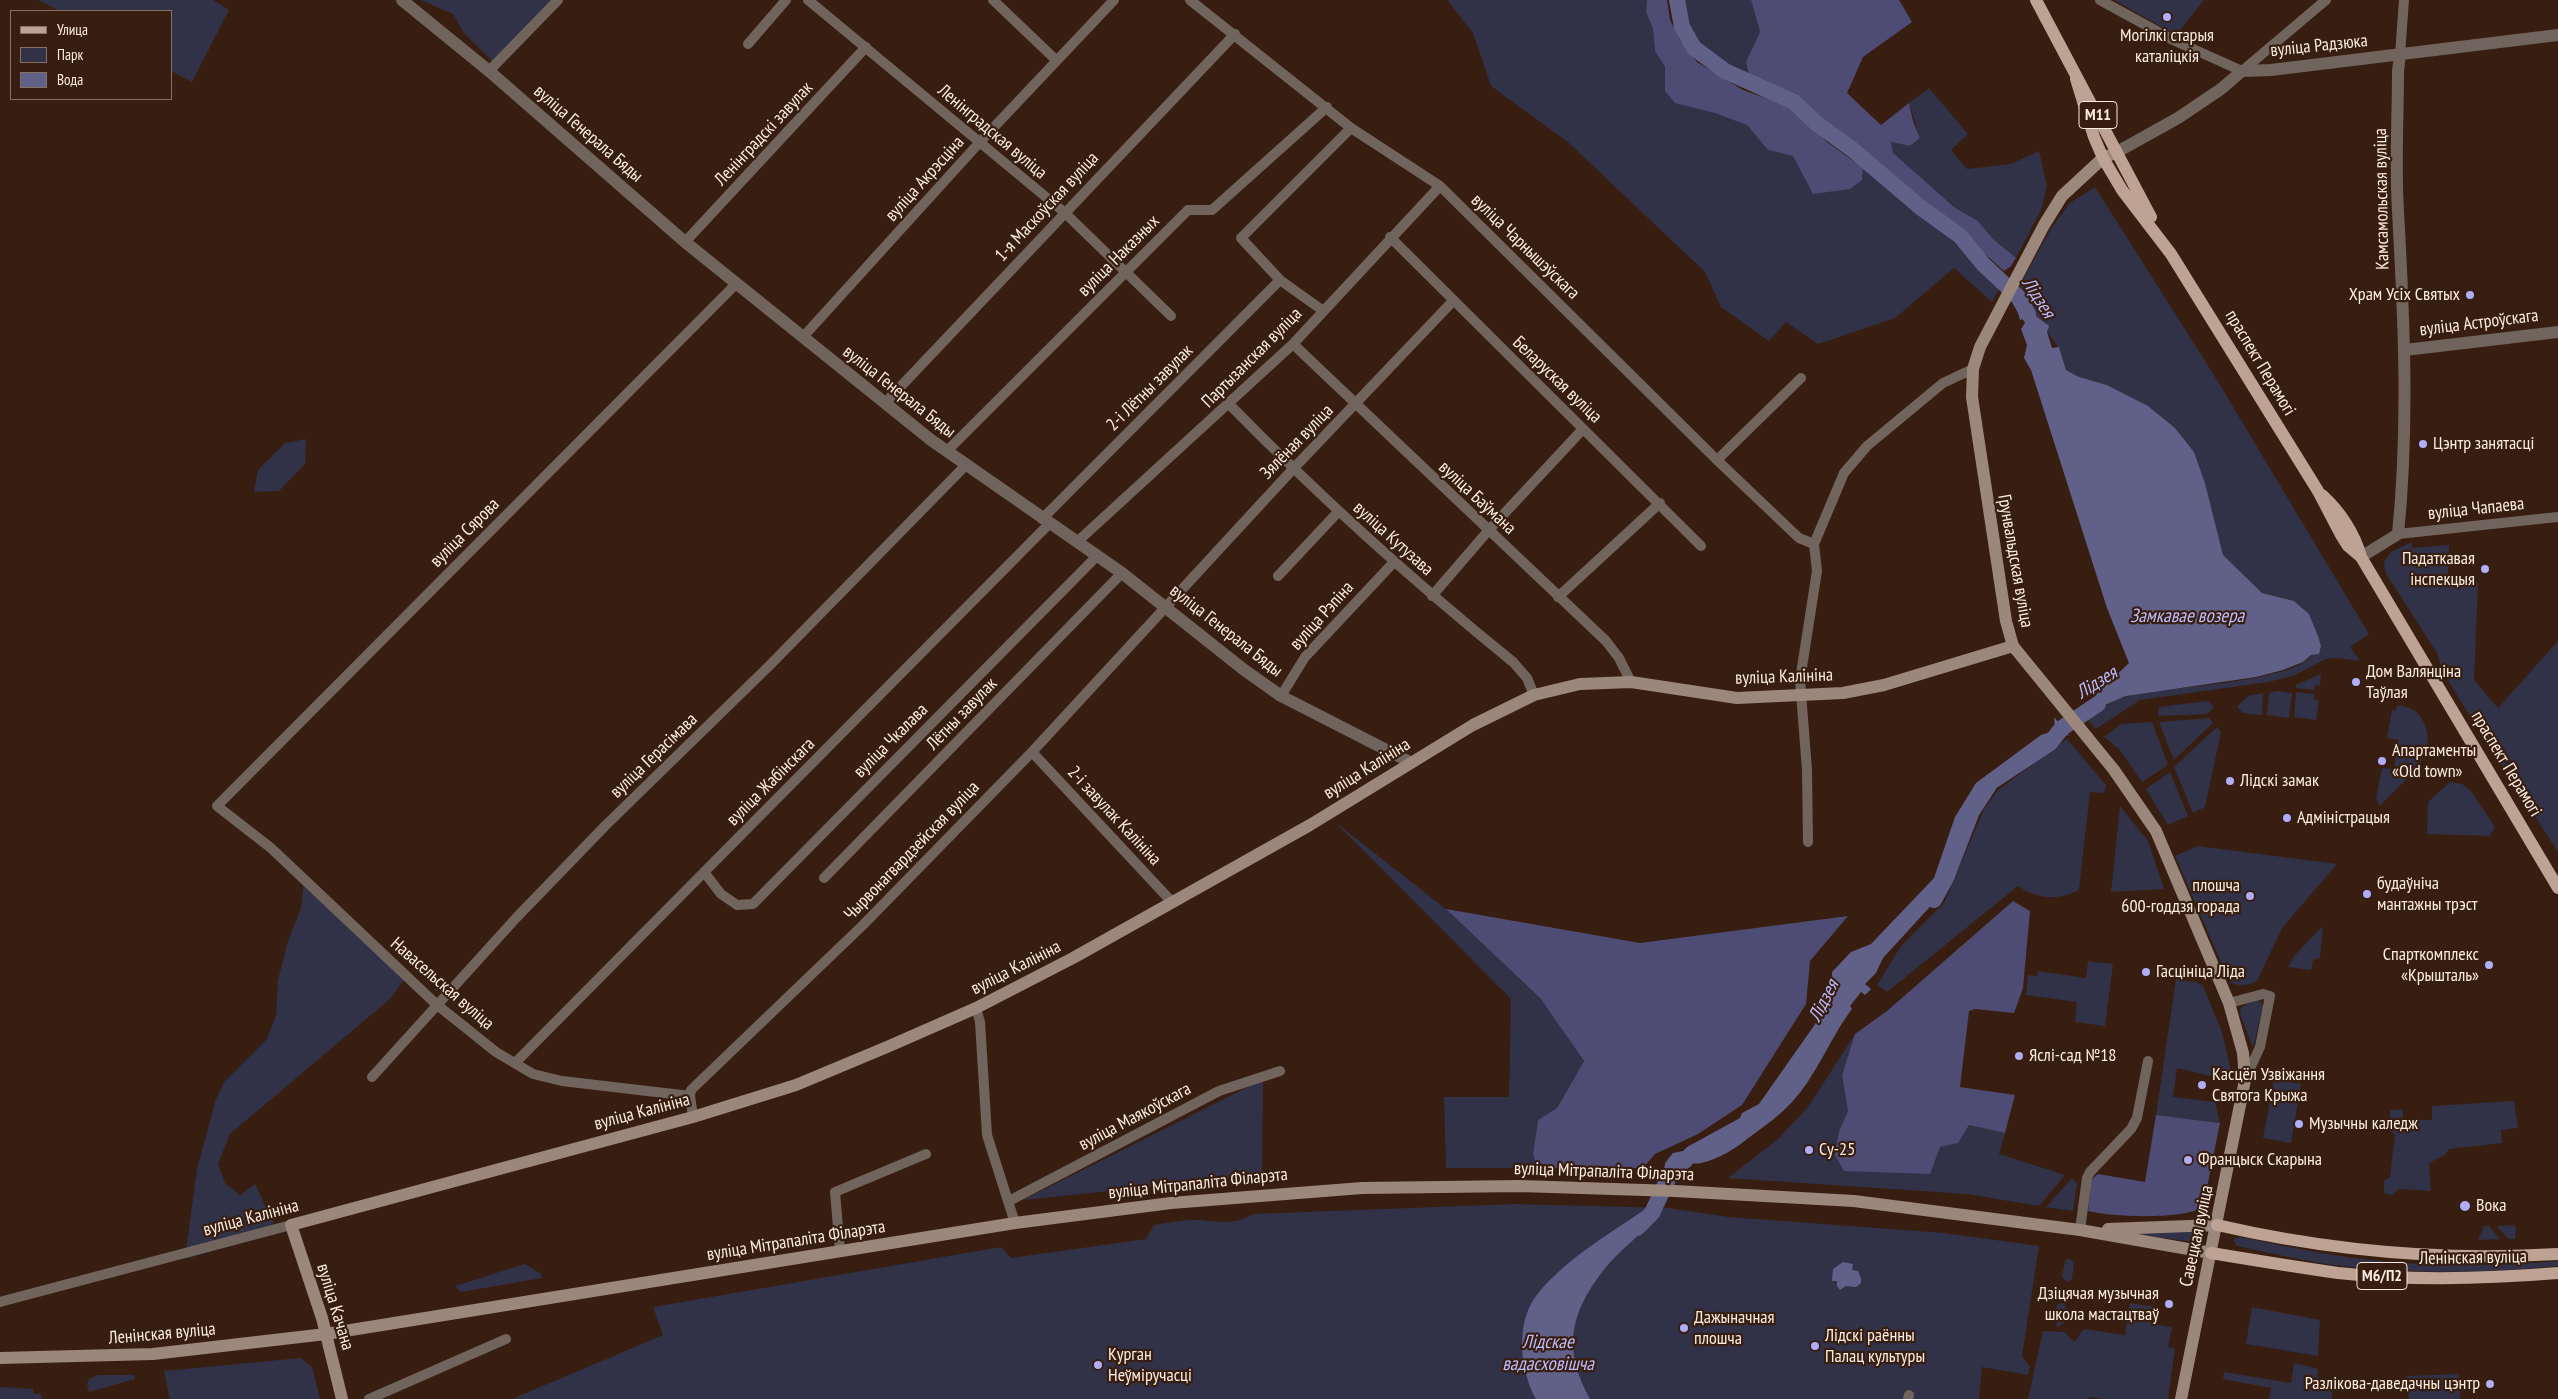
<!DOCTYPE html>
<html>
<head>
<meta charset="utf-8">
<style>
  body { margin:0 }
  #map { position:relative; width:2558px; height:1399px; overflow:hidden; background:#371e10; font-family:"PT Sans Narrow",sans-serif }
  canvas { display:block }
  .legend { position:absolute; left:10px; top:10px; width:162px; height:90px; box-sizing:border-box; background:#371e10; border:1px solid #867064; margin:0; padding:6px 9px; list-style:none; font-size:15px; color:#fdece2 }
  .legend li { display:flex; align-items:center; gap:10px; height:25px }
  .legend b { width:25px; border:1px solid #867064 }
</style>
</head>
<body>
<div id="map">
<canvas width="2558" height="1399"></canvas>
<ul class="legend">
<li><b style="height:6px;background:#bea294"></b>Улица</li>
<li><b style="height:14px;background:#313148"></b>Парк</li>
<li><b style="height:14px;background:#616089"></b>Вода</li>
</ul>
</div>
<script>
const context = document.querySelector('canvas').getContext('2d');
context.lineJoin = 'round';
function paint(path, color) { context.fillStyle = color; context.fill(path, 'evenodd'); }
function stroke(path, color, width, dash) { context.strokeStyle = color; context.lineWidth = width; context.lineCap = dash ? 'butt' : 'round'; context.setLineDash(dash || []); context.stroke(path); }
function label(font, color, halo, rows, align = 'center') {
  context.font = font + ' "PT Sans Narrow",sans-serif'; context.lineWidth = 4.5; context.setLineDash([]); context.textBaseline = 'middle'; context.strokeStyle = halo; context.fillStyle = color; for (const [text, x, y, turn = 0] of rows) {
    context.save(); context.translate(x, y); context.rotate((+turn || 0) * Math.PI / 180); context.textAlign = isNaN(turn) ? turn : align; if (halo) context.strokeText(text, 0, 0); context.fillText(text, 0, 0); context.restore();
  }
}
paint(new Path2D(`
  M 38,0 L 213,0 L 229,10 L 192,82 L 171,71 L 171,11 L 60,11 Z
  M 420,0 L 557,0 L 496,65 L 464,33 L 453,14 Z
  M 1447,0 L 1647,0 L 1646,12 L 1653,29 L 1655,51 L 1665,67 L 1665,90 L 1747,125 L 1768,150 L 1793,156 L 1813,194 L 1862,180 L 1863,168 L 1903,203 L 1951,239 L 2000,287 L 1992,302 L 1954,268 L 1895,318 L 1818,344 L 1786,322 L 1769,341 L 1721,307 L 1705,272 L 1569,143 L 1491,86 L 1473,33 Z
  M 1681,0 L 1751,0 L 1760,32 L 1746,62 L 1750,78 L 1705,52 L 1690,36 Z
  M 2114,0 L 2204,0 L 2176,35 Z
  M 1929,88 L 1968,134 L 1951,150 L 1967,169 L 2011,164 L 2039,151 L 2047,186 L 2041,210 L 2016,258 L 1993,239 L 1978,221 L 1954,207 L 1892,153 L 1891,142 L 1910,146 L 1920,138 L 1909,103 Z
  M 2095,187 L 2217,380 L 2369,634 L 2350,647 L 2360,661 L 2336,658 L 2326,659 L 2293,676 L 2268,682 L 2140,700 L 2096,729 L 2087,719 C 2098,710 2113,700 2127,696 C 2166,686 2284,684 2310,657 C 2314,652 2316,642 2318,636 L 2309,614 L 2294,601 L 2262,593 L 2223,555 L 2205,483 L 2194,452 L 2175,428 L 2148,406 L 2107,385 L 2079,377 L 2066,370 C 2064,363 2062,354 2058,347 C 2047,326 2018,311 2020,285 L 2052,227 L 2070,203 Z
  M 306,439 L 305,464 L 279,491 L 254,492 L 258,470 L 285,443 Z
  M 2412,542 L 2412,548 L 2449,545 L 2448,579 L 2478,582 L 2474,680 L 2498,708 L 2558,641 L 2558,852 L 2458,697 L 2442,670 L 2437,653 L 2385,572 L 2384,562 L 2391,552 Z
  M 2321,674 L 2320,686 L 2315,685 L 2314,690 L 2296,688 L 2296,685 Z
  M 2277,691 L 2292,693 L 2289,718 L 2267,715 L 2269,693 Z
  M 2296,692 L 2314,694 L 2314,700 L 2319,700 L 2316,720 L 2294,717 Z
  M 2263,693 L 2262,715 L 2243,713 L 2237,707 L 2248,696 Z
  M 2208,701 L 2214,707 L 2207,714 L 2158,716 L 2159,707 Z
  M 2397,705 C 2411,707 2418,710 2424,723 C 2440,756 2400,784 2380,806 L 2376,798 L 2382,768 L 2394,769 L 2398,740 L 2387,738 L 2392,710 L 2396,710 Z
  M 2209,718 L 2213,723 L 2174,760 L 2159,722 Z
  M 2152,722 L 2168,765 L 2142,782 L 2119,749 L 2104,737 L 2121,724 Z
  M 2217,727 L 2221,732 L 2205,807 L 2193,813 L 2174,767 Z
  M 2067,739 L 2106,785 L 2104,793 L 2090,792 L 2079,890 C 2059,901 2036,899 2018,886 L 1887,992 L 1877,985 L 1901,946 L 1944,903 L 1984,809 L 1998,790 Z
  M 2170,772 L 2188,816 L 2168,825 L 2146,789 Z
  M 2450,782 L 2462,784 L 2471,791 L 2495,827 L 2490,836 L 2427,834 L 2428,802 Z
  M 2120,806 L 2148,841 L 2164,889 L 2111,892 Z
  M 1335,822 L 1446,909 L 1540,998 L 1584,1061 L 1557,1108 L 1538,1120 L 1533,1154 L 1537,1168 L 1446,1168 L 1444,1097 L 1509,1097 L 1511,999 Z
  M 2198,846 L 2337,864 L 2282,928 L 2257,981 C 2247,986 2241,986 2230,983 L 2175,856 Z
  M 304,880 L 381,945 L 407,975 L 391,998 L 230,1134 L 218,1164 L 225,1183 L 240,1195 L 255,1184 L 278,1233 L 185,1259 L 197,1169 L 216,1099 L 225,1081 L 267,1039 L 276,1015 L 278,980 L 288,941 L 301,908 Z
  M 2323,926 L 2320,958 L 2313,960 L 2311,970 L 2288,967 L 2294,956 Z
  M 2088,961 L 2113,964 L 2105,1026 L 2075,1022 L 2077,1002 L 2026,995 L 2028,975 L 2037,976 L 2038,971 L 2086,978 Z
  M 2176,979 L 2196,982 L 2203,986 L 2222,1032 L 2231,1070 L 2219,1078 L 2177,1068 L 2173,1097 L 2215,1102 L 2220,1123 L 2156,1115 Z
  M 2252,1000 L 2259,1000 L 2263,1006 L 2253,1048 L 2240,1014 L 2241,1008 Z
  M 1855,1034 L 1842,1075 L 1848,1111 L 1839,1131 L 1940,1147 L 1957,1143 L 1969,1125 L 2005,1133 L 1999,1154 L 2065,1175 L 2039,1206 L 1967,1194 L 1728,1178 L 1778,1139 L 1808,1107 Z
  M 2274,1079 L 2301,1084 L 2291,1143 L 2263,1138 Z
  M 1263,1080 L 1262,1175 L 1023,1200 L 1246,1088 Z
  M 2514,1101 L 2518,1128 L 2501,1130 L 2502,1143 L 2449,1149 L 2445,1155 L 2429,1163 L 2431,1191 L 2399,1189 L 2392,1195 L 2384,1193 L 2384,1181 L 2390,1177 L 2395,1134 L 2389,1131 L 2390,1110 L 2403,1110 L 2403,1119 L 2432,1120 L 2432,1106 Z
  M 2072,1178 L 2077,1183 L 2073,1211 L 2046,1207 Z
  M 1515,1204 L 1668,1208 L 1729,1217 L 1944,1233 L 2039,1246 L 2022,1356 L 2030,1367 L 2028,1375 L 1982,1367 L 1979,1399 L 512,1399 L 663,1335 L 653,1307 L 1001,1247 L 1011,1258 L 1146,1239 L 1154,1225 C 1169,1223 1186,1219 1201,1220 C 1220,1222 1236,1225 1253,1214 Z
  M 2514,1225 L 2516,1228 L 2515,1239 L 2509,1239 L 2498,1228 L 2498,1226 Z
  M 2484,1226 L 2489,1226 L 2500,1239 L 2478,1240 Z
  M 2199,1231 L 2202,1238 L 2197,1242 L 2119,1233 Z
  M 2239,1237 C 2272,1243 2306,1251 2340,1256 C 2411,1267 2487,1267 2558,1261 L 2558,1266 C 2486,1273 2414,1274 2342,1266 C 2307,1262 2271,1253 2237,1246 L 2233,1240 Z
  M 2068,1258 L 2074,1262 L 2072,1279 L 2067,1282 L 2062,1277 L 2065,1261 Z
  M 525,1264 L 541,1274 L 542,1278 L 461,1292 L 455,1286 Z
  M 2060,1303 L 2064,1303 L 2066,1307 L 2064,1323 L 2058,1327 L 2054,1321 L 2057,1305 Z
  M 2130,1303 L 2155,1307 L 2153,1324 L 2172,1327 L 2168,1347 L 2175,1349 L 2168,1399 L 2103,1399 L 2091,1397 L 2087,1399 L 2028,1399 L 2043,1331 L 2065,1332 L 2074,1342 L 2084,1329 L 2125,1335 Z
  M 2252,1307 L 2320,1320 L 2318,1356 L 2246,1344 Z
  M 301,1358 L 312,1367 L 320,1399 L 170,1399 L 164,1371 Z
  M 2294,1363 L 2318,1369 L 2317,1377 L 2329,1380 L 2336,1389 L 2332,1389 L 2332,1399 L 2269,1399 L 2271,1388 L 2223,1379 L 2224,1372 L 2291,1383 Z
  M 2459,1374 L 2460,1399 L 2409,1399 L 2406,1376 Z
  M 98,1375 L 134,1375 L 135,1379 L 89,1392 L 87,1384 L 89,1379 Z
  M 0,1387 L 33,1389 L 34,1394 L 40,1393 L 42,1399 L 0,1399 Z`), '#313148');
paint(new Path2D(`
  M 1647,0 L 1667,0 L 1670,20 L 1680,40 L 1697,62 L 1743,90 L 1788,106 L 1827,142 L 1863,168 L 1862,180 L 1850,189 L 1813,194 L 1793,156 L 1768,150 L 1747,125 L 1715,113 L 1675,103 L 1665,91 L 1665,67 L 1655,51 L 1653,29 L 1646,12 Z
  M 1751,0 L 1899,0 L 1912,22 L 1863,57 L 1847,93 L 1881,125 L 1909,103 L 1913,121 L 1920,138 L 1910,146 L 1891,142 L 1893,153 L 1954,207 L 1978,221 L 1993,239 L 2016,258 L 2011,266 L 2004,271 L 1957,229 L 1910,193 L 1870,156 L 1836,132 L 1792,94 L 1750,78 L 1746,62 L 1760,32 Z
  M 2013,901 L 2030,911 L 2023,988 L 2014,1013 L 1975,1009 L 1969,1011 L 1960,1087 L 2015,1095 L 2005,1133 L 1969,1125 L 1958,1143 L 1940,1147 L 1930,1174 L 1844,1171 L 1835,1155 L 1839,1131 L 1848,1111 L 1842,1075 L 1855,1034 L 1887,1011 Z
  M 1446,909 L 1640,943 L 1848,916 L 1810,961 L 1806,1004 L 1742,1105 L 1698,1134 L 1655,1154 L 1643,1168 L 1537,1168 L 1533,1154 L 1538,1120 L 1557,1108 L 1584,1061 L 1540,998 Z
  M 2156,1115 L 2220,1123 L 2203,1207 C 2184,1220 2112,1217 2088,1211 L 2091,1180 L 2098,1174 L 2145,1182 Z`), '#4e4c74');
paint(new Path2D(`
  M 2019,294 L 2028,310 L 2049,326 L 2047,332 L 2052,348 L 2059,347 L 2066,370 L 2079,377 L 2107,385 L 2148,406 L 2175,428 L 2194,452 L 2205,483 L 2223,555 L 2262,593 L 2294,601 L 2309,614 L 2318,636 L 2321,646 L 2319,654 L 2311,655 L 2303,662 L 2283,670 L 2256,677 L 2126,696 L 2081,715 L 2080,710 L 2129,663 L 2107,608 L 2031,370 L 2024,358 L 2027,345 L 2021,329 L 2025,323 L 2023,319 L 2020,320 L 2015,302 Z
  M 2054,717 L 2069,736 L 2061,733 L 1986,786 L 1971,810 L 1938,898 L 1883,958 L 1876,973 L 1865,984 L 1871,989 L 1865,995 L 1861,992 L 1850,1006 L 1852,1009 C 1830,1038 1817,1075 1792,1102 C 1780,1115 1765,1126 1751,1136 C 1736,1148 1720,1159 1701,1163 C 1693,1165 1687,1160 1682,1170 L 1677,1170 L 1676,1174 L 1664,1174 L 1665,1163 L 1673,1153 L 1683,1151 L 1687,1147 L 1740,1118 L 1742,1113 L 1759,1104 L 1825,1010 L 1832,996 L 1832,972 L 1851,952 L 1871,944 L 1934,878 L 1955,817 L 1976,783 L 2041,735 L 2053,731 L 2055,727 Z
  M 1641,1212 L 1660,1214 C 1642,1234 1619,1250 1603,1271 C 1569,1314 1563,1351 1590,1399 L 1536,1399 C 1520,1371 1515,1324 1536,1296 C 1563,1261 1605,1237 1641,1212 Z
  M 1843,1262 L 1853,1264 L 1852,1270 L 1858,1271 L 1861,1278 L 1861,1283 L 1856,1287 L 1846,1286 L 1840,1290 L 1837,1286 L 1837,1281 L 1832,1281 L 1833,1269 Z`), '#616089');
stroke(new Path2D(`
  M 1677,0 L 1682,27 L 1694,48 L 1725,71 L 1794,102 L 1816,123 L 1853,150 L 1920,207 L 1960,236 L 1983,264 L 2018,297 L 2028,314
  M 1934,900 L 1946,878 L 1972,811 L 1991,782 L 2050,743 L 2062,728 L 2098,704
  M 1637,1228 L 1652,1213 L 1674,1166 L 1685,1161`), '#616089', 16);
stroke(new Path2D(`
  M 808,0 L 1064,212 L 1171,316
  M 993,0 L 1056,60
  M 1190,0 L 1351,128 L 1440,186 L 1717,460 L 1799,538 L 1814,544
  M 2100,0 L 2173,40 L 2242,71 L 2326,0
  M 748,44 L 786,0
  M 2400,55 L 2404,0
  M 489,71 L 558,0
  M 1390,237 L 1701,546
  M 685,242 L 866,47
  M 1322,310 L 1280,280 L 1241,238 L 1351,128
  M 803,337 L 979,143 L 1114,0
  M 1293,344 L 1606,641 L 1619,658 L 1631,682
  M 885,403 L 1235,34
  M 1229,404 C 1319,496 1413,581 1513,662 L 1527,678 L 1534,695
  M 947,451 L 1188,210 L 1212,210 L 1327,107
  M 1717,460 L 1801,378
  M 1042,519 L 1280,280
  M 2398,534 L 2558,517
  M 1077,542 L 1293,344 L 1440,186
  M 1278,576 L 1338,512
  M 1432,596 L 1488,531 L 1583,429
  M 1558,597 L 1660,503
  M 1281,696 L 1305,657 L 1394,562
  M 1032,752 L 1172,902
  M 1808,842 L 1807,770 L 1800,680 L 1817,571 L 1814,544 L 1844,473 L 1867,446 L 1943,383 L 1973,369
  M 704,872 L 721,894 L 737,905 L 753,904 L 1097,556
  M 824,878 L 1122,573
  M 2229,1003 L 2263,994 L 2270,996 L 2260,1047 L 2246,1077
  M 976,1008 L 980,1022 L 987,1135 L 1015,1223
  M 515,1063 L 1049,524
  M 372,1077 L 517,917 L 605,826 L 769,666 L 966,465
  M 690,1096 L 562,1081 L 533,1074 L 496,1052 L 436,1004 L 271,848 L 217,806 L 736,284
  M 693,1117 L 690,1096 L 691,1090 L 863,925 L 1032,752 L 1293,469 L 1453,301
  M 1009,1201 L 1219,1091 L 1280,1071
  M 2080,1230 L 2087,1178 L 2090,1172 L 2131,1129 L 2137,1118 L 2148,1061
  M 840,1251 L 835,1192 L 926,1154
  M 0,1302 L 291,1225
  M 369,1399 L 506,1339
  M 1908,1399 L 1909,1395`), '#71645d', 10);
stroke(new Path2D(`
  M 402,0 L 489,71 L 685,242 L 931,440 L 1122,573 L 1243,669 L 1281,696 L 1410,762
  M 2117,152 L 2178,118 L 2221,89 L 2242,71 L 2271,70 L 2558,35
  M 2405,350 L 2558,332
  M 2361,557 L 2398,534 C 2409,426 2404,319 2398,211 C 2395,165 2398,117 2398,71 L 2400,55`), '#71645d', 12);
stroke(new Path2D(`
  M 2117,152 L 2103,158 L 2062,196 L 2044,225 L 1980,347 L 1973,369 L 1972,397 L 2006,621 L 2013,646 L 2114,770 L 2156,831 L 2229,1003 L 2243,1053 L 2245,1080 L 2181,1399
  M 2108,1229 L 2217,1225
  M 0,1358 L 153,1354 L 326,1334 L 1015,1223 L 1171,1203 L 1362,1188 L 1520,1186 L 1675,1191 L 1854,1201 L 2080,1230 L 2211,1253
  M 342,1399 L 322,1318 L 291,1225 L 693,1117 L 796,1085 L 887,1047 L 976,1008 L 1073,958 L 1310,825 L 1473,725 L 1534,695 L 1580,684 L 1631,682 L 1737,698 L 1843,693 L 1884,685 L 2013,646`), '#9c877c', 12);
stroke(new Path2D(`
  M 2036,0 L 2151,217
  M 2076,79 L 2094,137 L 2103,158 L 2122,190 L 2171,254 L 2318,491 L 2341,535 L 2348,546 L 2361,557
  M 2322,495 C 2340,511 2355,534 2361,557 L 2558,888
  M 2217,1225 C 2330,1251 2443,1261 2558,1254
  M 2211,1253 C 2253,1260 2296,1267 2338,1273 C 2411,1281 2485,1279 2558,1273`), '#bea294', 12);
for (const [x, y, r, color] of [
  [2167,17,5,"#b0aefa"],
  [2470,295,5,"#b0aefa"],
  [2423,444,5,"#b0aefa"],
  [2485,569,5,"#b0aefa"],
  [2356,682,5,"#b0aefa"],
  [2382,761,5,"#b0aefa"],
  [2230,781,5,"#b0aefa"],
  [2287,818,5,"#b0aefa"],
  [2367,894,5,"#b0aefa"],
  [2250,896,5,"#b0aefa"],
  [2489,965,5,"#b0aefa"],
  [2146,972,5,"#b0aefa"],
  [2019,1056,5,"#b0aefa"],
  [2202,1085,5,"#b0aefa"],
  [2299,1124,5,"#b0aefa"],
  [1809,1150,5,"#b0aefa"],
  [2188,1160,5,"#b0aefa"],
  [2465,1206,6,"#b0aefa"],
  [2169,1304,5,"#b0aefa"],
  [1684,1328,5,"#b0aefa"],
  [1815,1346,5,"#b0aefa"],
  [1098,1365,5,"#b0aefa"],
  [2490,1384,5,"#b0aefa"]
]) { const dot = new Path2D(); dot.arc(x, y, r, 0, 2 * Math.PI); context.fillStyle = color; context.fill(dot); stroke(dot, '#371e10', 2); }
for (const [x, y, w] of [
  [2098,115,38],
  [2382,1276,50]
]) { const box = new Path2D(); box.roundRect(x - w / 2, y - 13.5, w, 27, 4); context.fillStyle = '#371e10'; context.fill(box); stroke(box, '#fdece2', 1); }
label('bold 16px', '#fdece2', null, [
  ["М11",2098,115],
  ["М6/П2",2382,1276]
]);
label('18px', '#fdece2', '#371e10', [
  ["Могілкі старыя",2167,36,"center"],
  ["каталіцкія",2167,57,"center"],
  ["Храм Усіх Святых",2460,295,"right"],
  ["Цэнтр занятасці",2433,444],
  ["Падаткавая",2475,559,"right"],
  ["інспекцыя",2475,580,"right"],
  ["Дом Валянціна",2366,672],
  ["Таўлая",2366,693],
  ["Апартаменты",2392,751],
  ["«Old town»",2392,772],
  ["Лідскі замак",2240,781],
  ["Адміністрацыя",2297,818],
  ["будаўніча",2377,884],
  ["мантажны трэст",2377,905],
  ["плошча",2240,886,"right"],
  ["600-годдзя горада",2240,907,"right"],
  ["Спарткомплекс",2479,955,"right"],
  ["«Крышталь»",2479,976,"right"],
  ["Гасцініца Ліда",2156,972],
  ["Яслі-сад №18",2029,1056],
  ["Касцёл Узвіжання",2212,1075],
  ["Святога Крыжа",2212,1096],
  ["Музычны каледж",2309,1124],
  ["Су-25",1819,1150],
  ["Францыск Скарына",2198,1160],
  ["Вока",2476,1206],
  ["Дзіцячая музычная",2159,1294,"right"],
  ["школа мастацтваў",2159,1315,"right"],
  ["Дажыначная",1694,1318],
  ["плошча",1694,1339],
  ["Лідскі раённы",1825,1336],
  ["Палац культуры",1825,1357],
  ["Курган",1108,1355],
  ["Неўміручасці",1108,1376],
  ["Разлікова-даведачны цэнтр",2480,1384,"right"]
], 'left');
label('18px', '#fdece2', '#371e10', [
  ["вуліца Радзюка",2319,46,-6],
  ["Ленінградская вуліца",992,132,40],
  ["вуліца Генерала Бяды",588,134,41],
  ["Ленінградскі завулак",764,134,-47],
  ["вуліца Акрэсціна",925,179,-48],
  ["Камсамольская вуліца",2382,199,-91],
  ["1-я Маскоўская вуліца",1047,207,-47],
  ["вуліца Чарнышэўскага",1525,247,44],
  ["вуліца Наказных",1119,256,-45],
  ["вуліца Астроўскага",2479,323,-7],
  ["Партызанская вуліца",1252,358,-45],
  ["праспект Перамогі",2260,363,59],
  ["Беларуская вуліца",1557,380,44],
  ["2-і Лётны завулак",1150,388,-45],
  ["вуліца Генерала Бяды",899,392,38],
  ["Зялёная вуліца",1297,442,-46],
  ["вуліца Баўмана",1477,498,43],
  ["вуліца Чапаева",2476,509,-6],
  ["вуліца Сярова",465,533,-45],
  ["вуліца Кутузава",1393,539,42],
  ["Грунвальдская вуліца",2015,561,80],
  ["вуліца Рэпіна",1322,616,-48],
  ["вуліца Генерала Бяды",1226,631,38],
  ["вуліца Калініна",1784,677,-2],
  ["Лётны завулак",962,714,-46],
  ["вуліца Чкалава",891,741,-45],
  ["вуліца Герасімава",654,756,-44],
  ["праспект Перамогі",2506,764,59],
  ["вуліца Калініна",1367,769,-32],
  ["вуліца Жабінскага",771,782,-45],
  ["2-і завулак Калініна",1114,816,47],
  ["Чырвонагвардзейская вуліца",912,851,-46],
  ["вуліца Калініна",1016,968,-27],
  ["Навасельская вуліца",442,984,41],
  ["вуліца Калініна",642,1112,-15],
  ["вуліца Маякоўскага",1135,1117,-28],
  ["вуліца Мітрапаліта Філарэта",1604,1172,2],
  ["вуліца Мітрапаліта Філарэта",1198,1184,-6],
  ["вуліца Калініна",251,1218,-15],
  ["Савецкая вуліца",2197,1236,-78],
  ["вуліца Мітрапаліта Філарэта",796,1241,-9],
  ["Ленінская вуліца",2473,1258,-1],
  ["вуліца Качана",335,1307,73],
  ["Ленінская вуліца",162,1334,-5]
]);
label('italic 19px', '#bdbcff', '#371e10', [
  ["Лідзея",2038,298,57],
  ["Замкавае возера",2187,617],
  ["Лідзея",2097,683,-32],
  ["Лідзея",1824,1001,-63],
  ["Лідскае",1548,1343],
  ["вадасховішча",1548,1365]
]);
</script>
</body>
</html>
